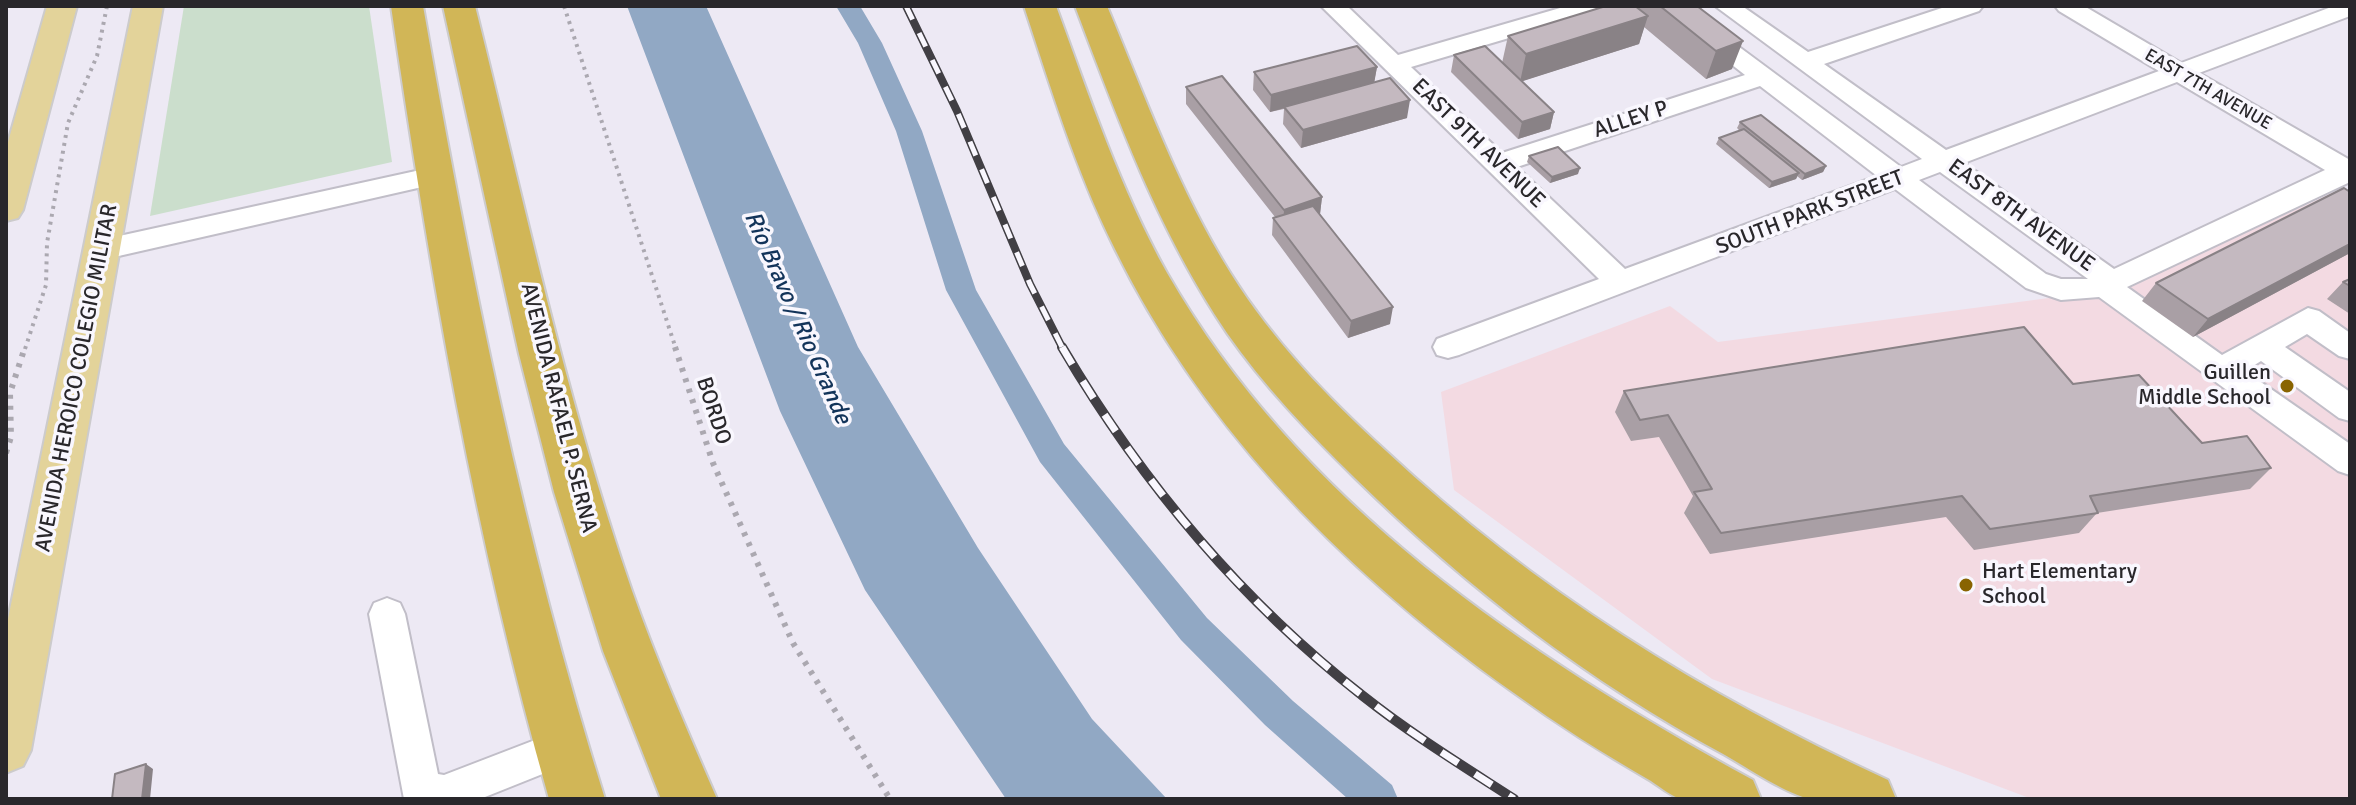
<!DOCTYPE html>
<html>
<head>
<meta charset="utf-8">
<style>
  body { margin:0 }
  #map { position:relative; width:2356px; height:805px; overflow:hidden; background:#ede9f4; font-family:Signika,sans-serif }
  canvas { display:block }
  .frame { position:absolute; inset:0; border:8px solid #29272b; pointer-events:none }
</style>
</head>
<body>
<div id="map">
<canvas width="2356" height="805"></canvas>
<div class="frame"></div>
</div>
<script>
const context = document.querySelector('canvas').getContext('2d');
context.lineJoin = 'round';
function paint(path, color) { context.fillStyle = color; context.fill(path, 'evenodd'); }
function stroke(path, color, width, dash) { context.strokeStyle = color; context.lineWidth = width; context.lineCap = dash ? 'butt' : 'round'; context.setLineDash(dash || []); context.stroke(path); }
function label(font, color, halo, rows, align = 'center') {
  context.font = font + ' Signika,sans-serif'; context.lineWidth = 7; context.setLineDash([]); context.textBaseline = 'middle'; context.strokeStyle = halo; context.fillStyle = color; for (const [text, x, y, turn = 0] of rows) {
    context.save(); context.translate(x, y); context.rotate((+turn || 0) * Math.PI / 180); context.textAlign = isNaN(turn) ? turn : align; if (halo) context.strokeText(text, 0, 0); context.fillText(text, 0, 0); context.restore();
  }
}
paint(new Path2D(`
  M 2334,192 L 2350,201 L 2350,799 L 2032,799 L 1712,679 L 1454,490 L 1441,392 L 1670,306 L 1718,342 L 2049,298 L 2103,298 Z`), '#f3dae2');
paint(new Path2D(`
  M 184,6 L 369,6 L 392,162 L 150,216 Z`), '#cbdecc');
paint(new Path2D(`
  M 627,6 L 706,6 L 858,347 L 978,548 L 1092,719 L 1167,799 L 1006,799 L 865,590 L 780,411 Z`), '#91a8c4');
paint(new Path2D(`
  M 836,6 L 860,6 L 882,43 L 922,131 L 976,290 L 1064,444 L 1207,618 L 1293,701 L 1392,785 L 1398,799 L 1348,799 L 1265,725 L 1181,640 L 1040,462 L 946,290 L 896,131 L 858,43 Z`), '#91a8c4');
const minor = new Path2D(`
  M 1321,6 L 1347,6 L 1398,55 L 1567,6 L 1604,6 L 1600,11 L 1411,67 L 1502,153 L 1745,75 L 1657,6 L 1684,6 L 1901,167 L 1922,159 L 1715,6 L 1742,6 L 1808,52 L 1948,6 L 1983,6 L 1979,11 L 1824,64 L 1946,150 L 2159,71 L 2059,11 L 2055,6 L 2084,6 L 2181,63 L 2334,6 L 2350,6 L 2350,16 L 2199,73 L 2350,160 L 2350,182 L 2127,287 L 2222,355 L 2308,308 L 2319,311 L 2350,333 L 2350,359 L 2339,356 L 2307,334 L 2285,347 L 2350,392 L 2350,421 L 2339,418 L 2261,361 L 2245,371 L 2350,444 L 2350,475 L 2338,471 L 2099,297 L 2061,300 L 2026,288 L 1895,189 L 1459,355 L 1448,358 L 1437,355 L 1433,347 L 1437,339 L 1599,279 ZM 2177,82 L 2325,170 L 2114,269 L 1964,163 ZM 1760,86 L 1877,176 L 1625,269 L 1517,167 ZM 1940,172 L 2088,279 L 2061,279 L 2046,274 L 1919,180 Z
  M 434,167 L 444,170 L 448,176 L 444,182 L 101,260 L 91,257 L 87,250 L 91,243 L 101,240 Z
  M 387,598 L 400,603 L 405,614 L 438,774 L 444,775 L 561,730 L 575,735 L 581,748 L 575,761 L 480,799 L 404,799 L 369,614 L 374,603 Z`);
const major = new Path2D(`
  M 47,6 L 77,6 L 23,210 L 18,218 L 6,221 L 6,149 Z
  M 133,6 L 163,6 L 31,750 L 23,766 L 6,773 L 6,629 Z`);
const highway = new Path2D(`
  M 391,6 L 423,6 C 470,274 523,539 605,799 L 549,799 C 475,538 430,274 391,6 Z
  M 443,6 L 475,6 C 524,202 566,400 632,591 C 657,662 687,730 717,799 L 661,799 L 603,651 L 554,492 L 519,354 Z
  M 1024,6 L 1056,6 C 1089,96 1120,189 1167,273 C 1300,505 1525,655 1753,780 L 1761,799 C 1736,799 1706,804 1682,799 C 1672,797 1660,787 1651,781 C 1604,754 1558,725 1514,693 C 1349,576 1205,432 1115,249 C 1076,171 1051,88 1024,6 Z
  M 1075,6 L 1107,6 C 1145,97 1179,191 1231,274 C 1273,341 1328,398 1386,451 C 1535,590 1703,695 1888,780 L 1896,799 C 1869,799 1838,803 1811,799 C 1790,796 1746,767 1725,755 C 1589,682 1465,586 1355,478 C 1309,433 1264,386 1227,333 C 1159,233 1118,119 1075,6 Z`);
stroke(minor, '#c1bec8', 4);
stroke(major, '#cccbcc', 4);
stroke(highway, '#cccbcc', 4);
stroke(new Path2D(`
  M 564,6 L 676,349
  M 25,349 L 46,285 L 47,243 L 68,123 L 97,56 L 107,6`), '#aba8b0', 4, [3, 5]);
stroke(new Path2D(`
  M 675,347 L 713,463 L 793,643 L 890,799
  M 6,453 L 11,437 L 10,393 L 25,347`), '#aba8b0', 6, [4, 7]);
paint(minor, '#fff');
paint(major, '#e3d39a');
paint(highway, '#d1b657');
const railFar1 = new Path2D(`
  M 906,6 L 957,111 L 1030,284 L 1063,349`);
const rail = new Path2D(`
  M 1062,347 C 1141,481 1240,600 1363,696 C 1411,734 1463,766 1514,799`);
stroke(railFar1, '#413f44', 8);
stroke(rail, '#413f44', 10);
stroke(railFar1, '#f9f7fe', 5, [15]);
stroke(rail, '#f9f7fe', 7, [20]);
paint(new Path2D(`
  M 1637,6 L 1697,6 L 1732,69 L 1706,79 L 1644,27 L 1639,44 L 1522,81 L 1554,112 L 1550,129 L 1518,139 L 1451,72 L 1454,55 L 1502,63 L 1508,36 Z
  M 1377,67 L 1374,82 L 1407,118 L 1301,148 L 1283,124 L 1284,109 L 1270,112 L 1253,90 L 1254,72 Z
  M 1186,87 L 1322,197 L 1320,214 L 1390,324 L 1348,338 L 1272,235 L 1273,218 L 1275,217 L 1186,104 Z
  M 1740,122 L 1826,166 L 1823,172 L 1802,180 L 1797,176 L 1796,179 L 1769,188 L 1716,144 L 1719,138 L 1740,131 L 1737,128 Z
  M 1529,156 L 1578,174 L 1550,183 L 1527,162 Z
  M 2350,192 L 2350,253 L 2193,337 L 2142,301 L 2156,283 Z
  M 2350,279 L 2350,314 L 2327,299 L 2343,282 Z
  M 2073,384 L 2202,443 L 2271,468 L 2250,489 L 2097,513 L 2079,533 L 1974,550 L 1946,517 L 1710,554 L 1684,513 L 1693,496 L 1659,437 L 1631,441 L 1615,412 L 1624,391 Z`), '#a99fa5');
paint(new Path2D(`
  M 1648,16 L 1639,44 L 1520,82 L 1526,54 Z
  M 1743,41 L 1732,69 L 1706,79 L 1716,51 Z
  M 1377,67 L 1374,84 L 1270,112 L 1271,95 Z
  M 1410,100 L 1407,118 L 1301,148 L 1303,130 Z
  M 1554,112 L 1550,129 L 1518,139 L 1522,122 Z
  M 1826,166 L 1823,172 L 1802,180 L 1805,174 Z
  M 1580,168 L 1578,174 L 1550,183 L 1552,177 Z
  M 1799,173 L 1796,179 L 1769,188 L 1772,182 Z
  M 1322,197 L 1320,214 L 1283,227 L 1284,210 Z
  M 2350,244 L 2350,253 L 2193,337 L 2208,319 Z
  M 1393,307 L 1390,324 L 1348,338 L 1351,321 Z
  M 146,764 L 153,769 L 150,799 L 142,799 Z`), '#898286');
const building = new Path2D(`
  M 1606,6 L 1635,6 L 1648,16 L 1526,54 L 1508,36 Z
  M 1660,6 L 1697,6 L 1743,41 L 1716,51 Z
  M 1357,46 L 1377,67 L 1271,95 L 1254,72 Z
  M 1485,46 L 1554,112 L 1522,122 L 1454,55 Z
  M 1222,76 L 1322,197 L 1284,210 L 1186,87 Z
  M 1390,78 L 1410,100 L 1303,130 L 1284,107 Z
  M 1761,115 L 1826,166 L 1805,174 L 1740,122 Z
  M 1744,129 L 1799,173 L 1772,182 L 1719,138 Z
  M 1558,147 L 1580,168 L 1552,177 L 1529,156 Z
  M 2344,188 L 2350,192 L 2350,244 L 2208,319 L 2156,283 Z
  M 1313,206 L 1393,307 L 1351,321 L 1273,218 Z
  M 2350,279 L 2350,286 L 2343,282 Z
  M 2024,327 L 2073,384 L 2139,375 L 2202,443 L 2247,436 L 2271,468 L 2090,496 L 2098,513 L 1990,529 L 1962,496 L 1721,533 L 1694,492 L 1712,489 L 1668,415 L 1640,420 L 1624,391 Z
  M 146,764 L 142,799 L 112,799 L 115,774 Z`);
paint(building, '#c4b9c0');
stroke(building, '#898286', 2);
for (const [x, y, r, color] of [
  [2287,386,8,"#896401"],
  [1966,585,8,"#896401"]
]) { const dot = new Path2D(); dot.arc(x, y, r, 0, 2 * Math.PI); context.fillStyle = color; context.fill(dot); stroke(dot, '#f9f7fe', 3); }
label('18px', '#29272b', '#f9f7fe', [
  ["EAST 7TH AVENUE",2208,90,30]
]);
label('22px', '#29272b', '#f9f7fe', [
  ["ALLEY P",1631,120,-18],
  ["EAST 9TH AVENUE",1478,144,44],
  ["SOUTH PARK STREET",1810,213,-21],
  ["EAST 8TH AVENUE",2021,216,36],
  ["AVENIDA HEROICO COLEGIO MILITAR",77,378,-79],
  ["AVENIDA RAFAEL P. SERNA",558,408,76],
  ["BORDO",713,411,72]
]);
label('22px', '#29272b', '#f9f7fe', [
  ["Guillen",2271,373],
  ["Middle School",2271,398],
  ["Hart Elementary",1982,572,"left"],
  ["School",1982,597,"left"]
], 'right');
label('italic 24px', '#13345a', '#f9f7fe', [
  ["Río Bravo / Rio Grande",797,318,66]
]);
</script>
</body>
</html>
